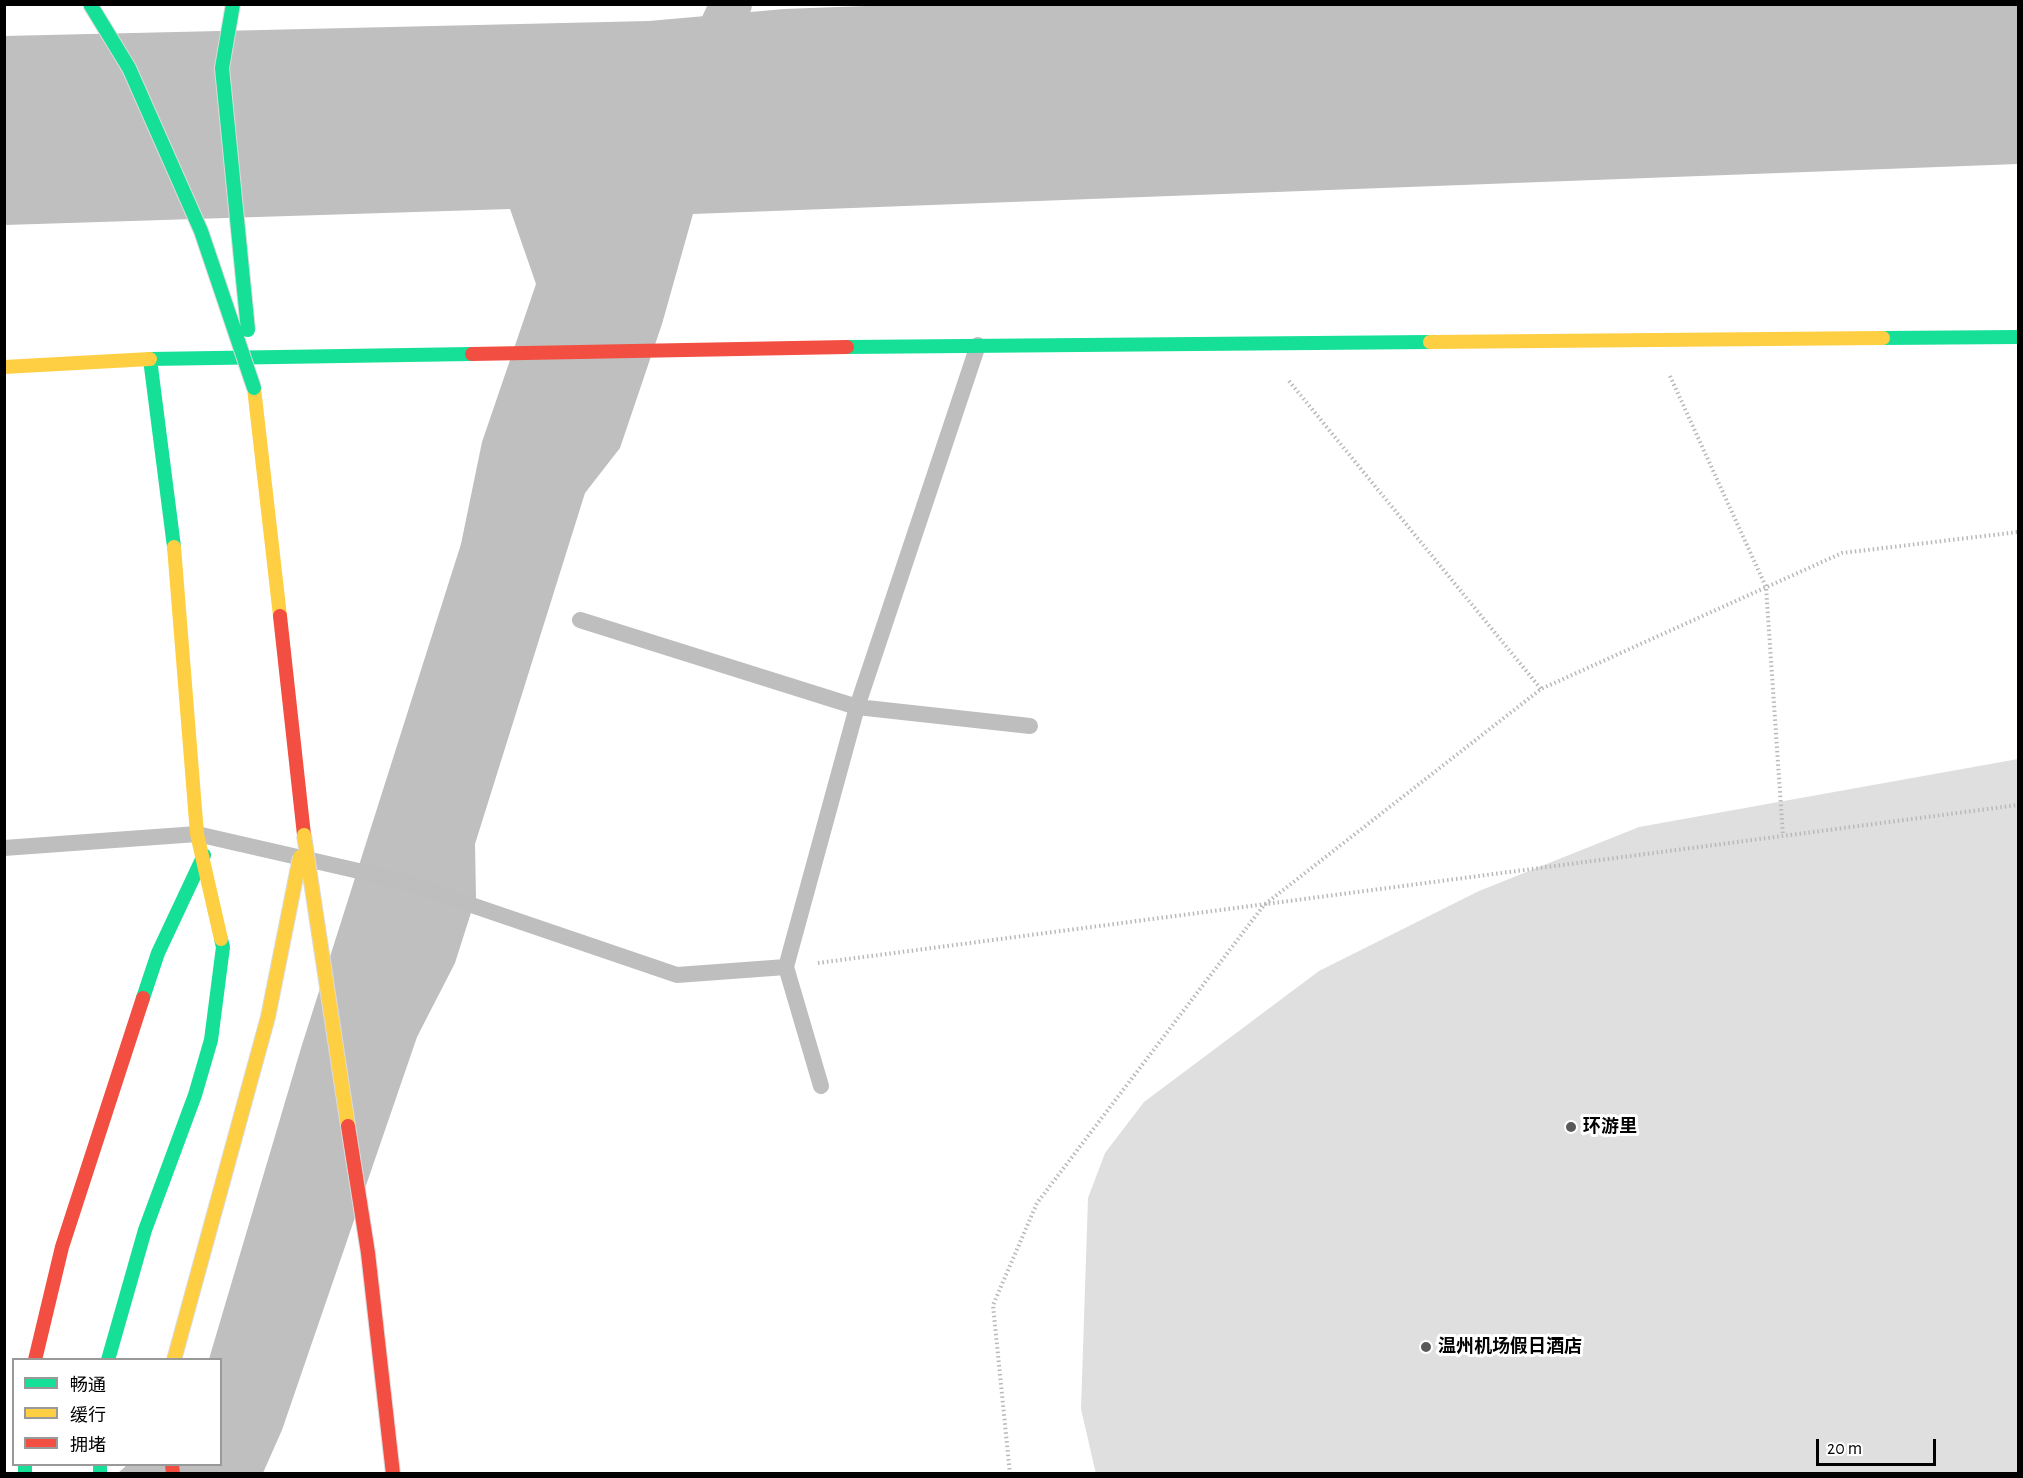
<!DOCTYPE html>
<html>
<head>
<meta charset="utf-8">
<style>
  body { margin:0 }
  #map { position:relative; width:2023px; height:1478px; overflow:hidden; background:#fff; font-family:"Alegreya Sans","Noto Sans SC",sans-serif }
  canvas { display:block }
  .frame { position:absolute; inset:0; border:6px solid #000; pointer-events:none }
  .legend { position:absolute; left:12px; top:1358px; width:210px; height:108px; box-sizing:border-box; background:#fff; border:2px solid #999; margin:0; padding:8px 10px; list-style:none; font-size:18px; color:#000 }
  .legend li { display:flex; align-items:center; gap:12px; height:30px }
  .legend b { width:30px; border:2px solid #999 }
  .scale { position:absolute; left:1816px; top:1439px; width:120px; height:27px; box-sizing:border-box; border:3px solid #000; border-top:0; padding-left:8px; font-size:18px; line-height:21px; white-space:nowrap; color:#000; -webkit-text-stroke:4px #fff; paint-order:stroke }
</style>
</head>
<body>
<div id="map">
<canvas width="2023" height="1478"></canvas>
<div class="frame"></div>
<ul class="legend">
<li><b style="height:8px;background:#16e098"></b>畅通</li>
<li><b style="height:8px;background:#ffcf43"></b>缓行</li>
<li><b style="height:8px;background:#f24e42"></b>拥堵</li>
</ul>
<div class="scale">20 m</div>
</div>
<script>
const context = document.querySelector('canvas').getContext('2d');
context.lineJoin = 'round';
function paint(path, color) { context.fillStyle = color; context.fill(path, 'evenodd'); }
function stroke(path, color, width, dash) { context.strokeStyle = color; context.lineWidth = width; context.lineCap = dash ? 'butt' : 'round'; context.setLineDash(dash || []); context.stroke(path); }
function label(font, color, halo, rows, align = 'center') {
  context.font = font + ' "Alegreya Sans","Noto Sans SC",sans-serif'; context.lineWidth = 6; context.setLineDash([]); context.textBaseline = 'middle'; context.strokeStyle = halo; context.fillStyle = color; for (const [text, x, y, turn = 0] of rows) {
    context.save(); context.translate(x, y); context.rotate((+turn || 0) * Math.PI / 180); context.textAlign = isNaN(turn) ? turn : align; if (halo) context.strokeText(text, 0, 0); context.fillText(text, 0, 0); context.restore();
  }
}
paint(new Path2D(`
  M 919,4 L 2018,5 L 2018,164 L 693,214 L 662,324 L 620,448 L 585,493 L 475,844 L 476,897 L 455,963 L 417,1037 L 282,1430 L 263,1473 L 118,1473 L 127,1465 L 220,1464 L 220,1360 L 209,1359 L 301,1048 L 461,544 L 482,442 L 536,284 L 510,209 L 5,225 L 4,36 L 649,21 L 784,9 Z`), '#bfbfbf');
stroke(new Path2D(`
  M 703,66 L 731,4`), '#bfbfbf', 42);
paint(new Path2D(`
  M 2018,759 L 2018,1474 L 1096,1474 L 1081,1409 L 1088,1198 L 1105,1153 L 1144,1102 L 1319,971 L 1479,891 L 1639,827 Z`), '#dfdfdf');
stroke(new Path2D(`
  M 1670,376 L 1766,587 L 1783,836
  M 1289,381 L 1541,689
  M 818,963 L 2018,805
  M 1010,1474 L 993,1305 L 1037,1203 L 1264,905 L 1541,689 L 1842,553 L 2018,532`), '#b9b9b9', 4, [1.5, 3]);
stroke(new Path2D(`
  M 580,620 L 857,707 L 1030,726
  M 4,848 L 197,834 L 398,880 L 677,975 L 786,967 L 821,1086
  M 786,967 L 857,707 L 978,345`), '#bebebe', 16);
stroke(new Path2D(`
  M 1883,338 L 2018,337
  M 847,347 L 1430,342
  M 174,547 L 150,359 L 472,354
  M 143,998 L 158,953 L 204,855
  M 108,1360 L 145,1230 L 195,1095 L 211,1040 L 223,947 L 221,939
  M 25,1464 L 25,1474
  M 100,1464 L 100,1474`), '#16e098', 14);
stroke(new Path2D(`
  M 1430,342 L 1883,338
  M 4,367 L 150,359
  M 254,388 L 280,616
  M 174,547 L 197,834 L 221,939`), '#ffcf43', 14);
stroke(new Path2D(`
  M 472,354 L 847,347
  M 280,616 L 304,835
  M 35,1360 L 62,1247 L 143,998
  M 172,1464 L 173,1474`), '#f24e42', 14);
const fastBridge = new Path2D(`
  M 90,4 L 129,68 L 201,231 L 254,388
  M 233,4 L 222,68 L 248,330`);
const slowBridge = new Path2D(`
  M 304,835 L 348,1126
  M 174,1360 L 268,1017 L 300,857`);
const jamBridge = new Path2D(`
  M 348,1126 L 368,1253 L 393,1474`);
stroke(fastBridge, '#dbdbdb', 16, []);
stroke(slowBridge, '#dbdbdb', 16, []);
stroke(jamBridge, '#dbdbdb', 16, []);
stroke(fastBridge, '#16e098', 14);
stroke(slowBridge, '#ffcf43', 14);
stroke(jamBridge, '#f24e42', 14);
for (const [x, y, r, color] of [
  [1571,1127,6,"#595959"],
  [1426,1347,6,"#595959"]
]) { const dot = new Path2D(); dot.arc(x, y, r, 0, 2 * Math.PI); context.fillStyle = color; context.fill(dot); stroke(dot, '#fff', 2); }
label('bold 18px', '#000', '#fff', [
  ["环游里",1583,1127],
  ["温州机场假日酒店",1438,1347]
], 'left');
</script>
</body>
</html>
